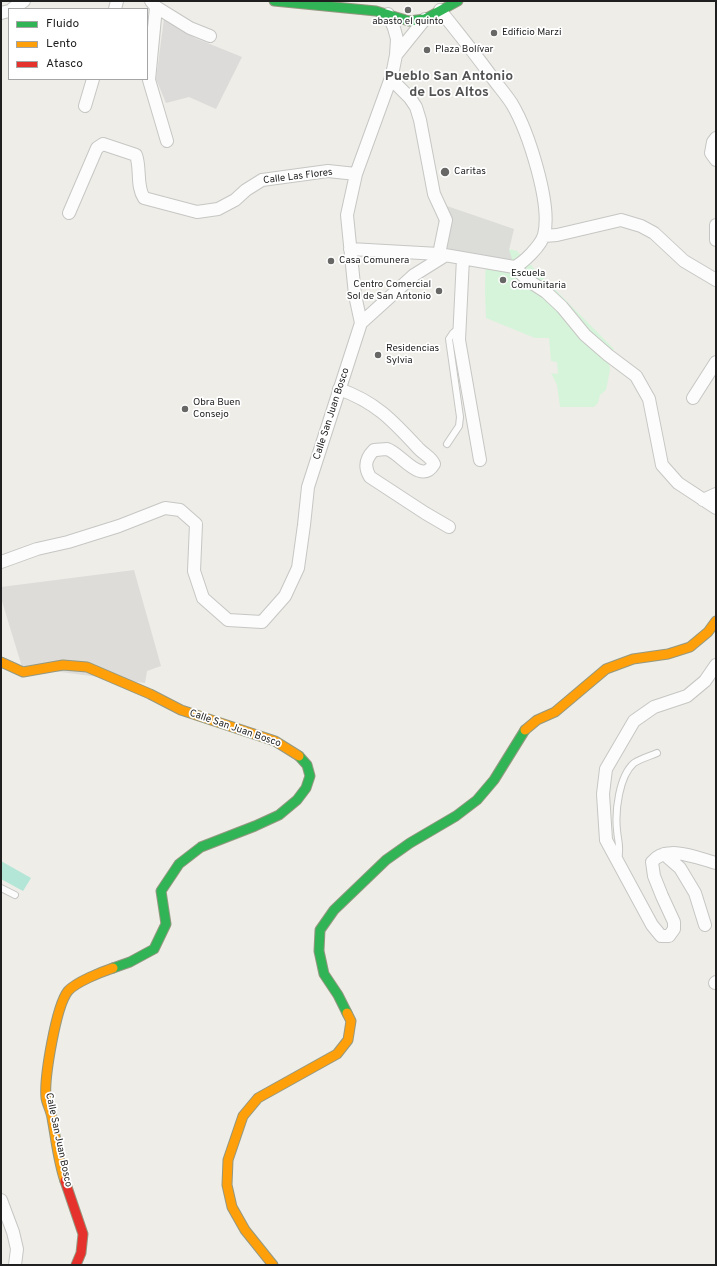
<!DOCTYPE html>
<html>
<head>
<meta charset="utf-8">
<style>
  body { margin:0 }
  #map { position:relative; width:717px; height:1266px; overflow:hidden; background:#eeede8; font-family:Overpass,sans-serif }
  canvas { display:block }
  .frame { position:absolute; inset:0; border:2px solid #1f1f1f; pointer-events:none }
  .legend { position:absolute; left:8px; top:8px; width:140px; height:72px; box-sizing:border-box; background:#fff; border:1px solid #a5a5a5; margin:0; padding:5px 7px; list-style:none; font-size:12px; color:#1f1f1f }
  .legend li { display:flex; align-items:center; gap:8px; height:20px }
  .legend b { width:20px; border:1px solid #a5a5a5 }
</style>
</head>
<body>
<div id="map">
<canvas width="717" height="1266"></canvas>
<div class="frame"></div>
<ul class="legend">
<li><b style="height:5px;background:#30b455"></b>Fluido</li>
<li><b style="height:5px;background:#ff9f0a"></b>Lento</li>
<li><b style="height:5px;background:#e5322d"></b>Atasco</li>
</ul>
</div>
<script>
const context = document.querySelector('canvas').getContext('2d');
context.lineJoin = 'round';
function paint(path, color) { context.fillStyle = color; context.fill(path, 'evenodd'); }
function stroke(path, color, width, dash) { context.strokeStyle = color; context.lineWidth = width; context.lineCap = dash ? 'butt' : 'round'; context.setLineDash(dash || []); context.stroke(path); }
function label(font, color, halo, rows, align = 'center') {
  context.font = font + ' Overpass,sans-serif'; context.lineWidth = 3.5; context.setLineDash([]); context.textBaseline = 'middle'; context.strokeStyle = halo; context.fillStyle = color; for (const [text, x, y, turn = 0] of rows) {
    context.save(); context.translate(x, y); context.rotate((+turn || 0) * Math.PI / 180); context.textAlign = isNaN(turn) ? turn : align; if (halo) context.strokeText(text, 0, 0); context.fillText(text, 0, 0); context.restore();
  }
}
paint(new Path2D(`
  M 134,570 L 161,666 L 147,671 L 145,683 L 22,667 L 1,598 L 1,587 Z`), '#dddcd9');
paint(new Path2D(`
  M 164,19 L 195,38 L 242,57 L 216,109 L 189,97 L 166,103 L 156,79 Z`), '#dcdbd9');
paint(new Path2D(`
  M 486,244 L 517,251 L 614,349 L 608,355 L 610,370 L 606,390 L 600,395 L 598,403 L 594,407 L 560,407 L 557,385 L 551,373 L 558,374 L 557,362 L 551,361 L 549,338 L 535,338 L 486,318 L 485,291 Z`), '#d6f4da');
paint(new Path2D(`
  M 1,861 L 31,878 L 23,891 L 1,879 Z`), '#b3e6d6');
paint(new Path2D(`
  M 447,206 L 514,229 L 509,250 L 512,259 L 500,261 L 436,249 L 439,214 Z`), '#dcdcd9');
const lane = new Path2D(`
  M 447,444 L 459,426 L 460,417 L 449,339 L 453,333 L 460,327
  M 618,860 C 621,846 618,843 617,830 C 615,811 619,776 634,763 C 640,759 650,756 657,753
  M 1,888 L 15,895`);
const street = new Path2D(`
  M 151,1 L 156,7 L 149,80 L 167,141
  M 156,7 L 190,28 L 210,36
  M 12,9 L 24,1
  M 115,9 L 117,1
  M 440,10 C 458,33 477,56 494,80 C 500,88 507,96 512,104 C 528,131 552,204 544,235 C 541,245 524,263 514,267
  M 1,13 L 9,11
  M 396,55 L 425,19
  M 392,75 L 395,83 L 410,98 L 416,107 L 420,120 L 434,194 L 446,220 L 439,254
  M 85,106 L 93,79
  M 716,138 L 713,142 L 711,153 L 716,160
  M 69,213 L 97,148 L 103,144 L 136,155 C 141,169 136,186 144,198 L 197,212 L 218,209 L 235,200 L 246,190 L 262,180 L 328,171 L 356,174
  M 716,225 L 716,240
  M 544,236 L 557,235 L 621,220 L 641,226 L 654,233 L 684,261 L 716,280
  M 350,249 L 439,254 L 514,267 L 529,281 L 546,292 L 562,307 L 585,335 L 608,355 L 636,376 L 649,399 L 662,465 L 678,483 L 716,508
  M 463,258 L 459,340 L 480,460
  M 361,323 L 355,295 L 347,215 L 356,174 L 392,75 L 396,55 L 397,39 L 394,28 L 388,14
  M 361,323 L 414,275 L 446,255
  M 339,389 C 376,402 393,421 419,449 C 425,455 431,457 434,464 C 421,486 401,453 387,449 C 383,449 378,450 374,450 C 365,459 364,467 370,477 L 425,513 L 449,527
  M 693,398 L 716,362
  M 703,500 L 716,494
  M 1,562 L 37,549 L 68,542 L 119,526 L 165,508 L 180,510 L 196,524 L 194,571 L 203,598 L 228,620 L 262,622 L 285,596 L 298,568 L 304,525 L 308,487 L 361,323
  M 716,665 L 705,681 L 687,696 L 654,707 L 634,721 L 606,769 L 603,794 L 606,840 L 652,925 L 661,936 L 669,936 L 674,929 L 674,922 L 662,896 L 654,876 L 652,862 C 667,844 697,858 716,863
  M 664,854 L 680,868 L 695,893 L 705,925
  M 715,983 L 716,982
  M 1,1200 L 13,1232 L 17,1249 L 15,1265`);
const fast = new Path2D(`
  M 274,1 L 376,11 L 409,21 L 425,19 L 458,1
  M 113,968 L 130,962 L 154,949 L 166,924 L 161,891 L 179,864 L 201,847 L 255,826 L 279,815 L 297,800 L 306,788 L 310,776 L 307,765 L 299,756
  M 347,1013 L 338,995 L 324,974 L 319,951 L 320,930 L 334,910 L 386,860 L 410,843 L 456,816 L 477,800 L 494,780 L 525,730`);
const slow = new Path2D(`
  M 1,662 L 23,672 L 63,665 L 87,667 L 150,694 L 181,710 L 275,741 L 299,756
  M 525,730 L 537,720 L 555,712 L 606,669 L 633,659 L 668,654 L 690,647 L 708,632 L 716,621
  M 65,1181 C 58,1161 56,1139 52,1118 C 51,1111 47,1104 46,1098 C 44,1078 56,1006 68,991 C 76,982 101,972 113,968
  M 273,1265 L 245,1230 L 232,1207 L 227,1185 L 228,1160 L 243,1116 L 258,1098 L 337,1054 L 348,1040 L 351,1021 L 347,1013`);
const jam = new Path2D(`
  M 65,1181 L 83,1234 L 81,1253 L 76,1265`);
stroke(lane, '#c6c6c4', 8);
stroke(street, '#c6c6c4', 14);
stroke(fast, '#949880', 11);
stroke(slow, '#949880', 11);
stroke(jam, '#949880', 11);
stroke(lane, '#fcfcfc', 6);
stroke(street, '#fcfcfc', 12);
stroke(fast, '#30b455', 9);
stroke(slow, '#ff9f0a', 9);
stroke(jam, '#e5322d', 9);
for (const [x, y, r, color] of [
  [408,10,4,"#676765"],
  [494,33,4,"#676765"],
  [427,50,4,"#676765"],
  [445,172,5,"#676765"],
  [331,261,4,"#676765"],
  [503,280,4,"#676765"],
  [439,291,4,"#676765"],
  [378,355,4,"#676765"],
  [185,409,4,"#676765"]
]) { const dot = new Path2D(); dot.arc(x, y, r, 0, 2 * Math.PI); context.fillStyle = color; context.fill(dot); stroke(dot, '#fff', 1.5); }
label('10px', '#1f1f1f', '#fff', [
  ["abasto el quinto",408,22,"center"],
  ["Edificio Marzi",502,33],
  ["Plaza Bolívar",435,50],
  ["Caritas",454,172],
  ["Casa Comunera",339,261],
  ["Escuela",511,274],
  ["Comunitaria",511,286],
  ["Centro Comercial",431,285,"right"],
  ["Sol de San Antonio",431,297,"right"],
  ["Residencias",386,349],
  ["Sylvia",386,361],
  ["Obra Buen",193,403],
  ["Consejo",193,415]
], 'left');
label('10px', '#1f1f1f', '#fff', [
  ["Calle Las Flores",298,177,-7],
  ["Calle San Juan Bosco",332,414,-72],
  ["Calle San Juan Bosco",235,729,19],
  ["Calle San Juan Bosco",58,1140,78]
]);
label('bold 14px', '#525252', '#fff', [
  ["Pueblo San Antonio",449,77],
  ["de Los Altos",449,93]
]);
</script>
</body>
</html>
